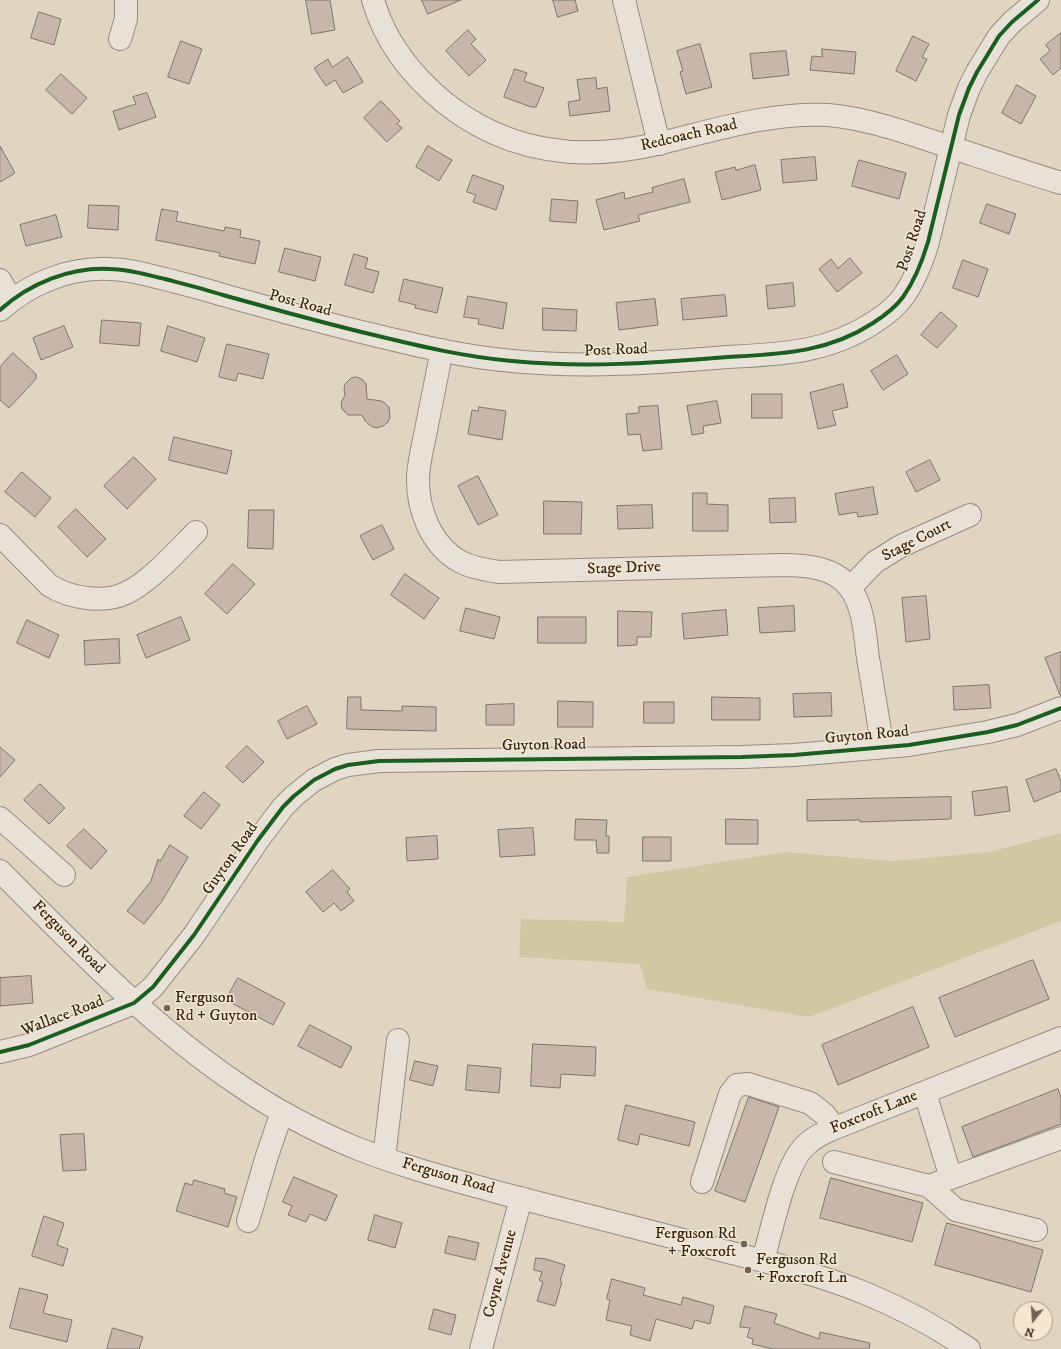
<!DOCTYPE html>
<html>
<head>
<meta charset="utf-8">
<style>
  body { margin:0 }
  #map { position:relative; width:1061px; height:1349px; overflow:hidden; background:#e1d5c2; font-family:"IM FELL DW Pica",serif }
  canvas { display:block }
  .north { position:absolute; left:1013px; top:1301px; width:40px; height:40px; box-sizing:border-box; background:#f4e6cf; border:1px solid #a79887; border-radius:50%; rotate:197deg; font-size:11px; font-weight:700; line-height:16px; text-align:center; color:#33241a }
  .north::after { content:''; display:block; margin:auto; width:14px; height:18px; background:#706255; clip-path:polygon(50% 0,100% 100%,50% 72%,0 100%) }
</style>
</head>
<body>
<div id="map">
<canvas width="1061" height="1349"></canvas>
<div class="north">N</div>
</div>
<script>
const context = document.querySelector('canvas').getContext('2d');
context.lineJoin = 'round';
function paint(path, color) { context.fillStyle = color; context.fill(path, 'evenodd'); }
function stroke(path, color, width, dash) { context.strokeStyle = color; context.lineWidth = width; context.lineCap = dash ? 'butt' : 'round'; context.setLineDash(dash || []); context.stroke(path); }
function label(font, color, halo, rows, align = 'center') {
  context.font = font + ' "IM FELL DW Pica",serif'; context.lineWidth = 3; context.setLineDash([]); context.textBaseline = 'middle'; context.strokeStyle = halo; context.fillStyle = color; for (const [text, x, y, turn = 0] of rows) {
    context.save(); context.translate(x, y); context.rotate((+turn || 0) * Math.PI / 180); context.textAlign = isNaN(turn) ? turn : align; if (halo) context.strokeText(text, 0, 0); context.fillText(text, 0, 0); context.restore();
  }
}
paint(new Path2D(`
  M 1061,833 L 1061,921 L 809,1017 L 647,989 L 640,964 L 519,957 L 521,919 L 624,922 L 627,877 L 785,852 L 892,861 L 990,852 Z`), '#cec8a3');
const building = new Path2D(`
  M 306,0 L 330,0 L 335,30 L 312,34 Z
  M 422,0 L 461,0 L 428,14 Z
  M 553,0 L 575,0 L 578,11 L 558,17 Z
  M 39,12 L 61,19 L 54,45 L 31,38 Z
  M 468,30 L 476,39 L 471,44 L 486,60 L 469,76 L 446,51 Z
  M 1061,33 L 1061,68 L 1053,75 L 1040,59 L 1050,51 L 1046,45 Z
  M 913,36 L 929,44 L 922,57 L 927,59 L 916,81 L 896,71 Z
  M 181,41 L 202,49 L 189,84 L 168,77 Z
  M 700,44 L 712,87 L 686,94 L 680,72 L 683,71 L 677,51 Z
  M 822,49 L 856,52 L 854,74 L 810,70 L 812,56 L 822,57 Z
  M 786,51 L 789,75 L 753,79 L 750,54 Z
  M 348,57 L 363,82 L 343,93 L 335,80 L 326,86 L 314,68 L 328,59 L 332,67 Z
  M 515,69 L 527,73 L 524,81 L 544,88 L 536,107 L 531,107 L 504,97 Z
  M 61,74 L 87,98 L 72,114 L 46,90 Z
  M 596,78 L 597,89 L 607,87 L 610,111 L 570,116 L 568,102 L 580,100 L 577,80 Z
  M 1017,85 L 1036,96 L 1021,124 L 1002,113 Z
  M 147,93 L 156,117 L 119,130 L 113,111 L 136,104 L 133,97 Z
  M 381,101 L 400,121 L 397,124 L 402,128 L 387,142 L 364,118 Z
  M 0,146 L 15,173 L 0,182 Z
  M 428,146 L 452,160 L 439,181 L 416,167 Z
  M 815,157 L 817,180 L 783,183 L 781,160 Z
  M 859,160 L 906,173 L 899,199 L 852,186 Z
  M 755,165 L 761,190 L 722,200 L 715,172 L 735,167 L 736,170 Z
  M 473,175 L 504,186 L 496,210 L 473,202 L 476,195 L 467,192 Z
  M 684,179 L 690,202 L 638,215 L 640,221 L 604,230 L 596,200 L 624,192 L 625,199 L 653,192 L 652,188 Z
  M 552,199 L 578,201 L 576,223 L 550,221 Z
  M 987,204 L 1016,214 L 1009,234 L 980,223 Z
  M 89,205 L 119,206 L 118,230 L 88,228 Z
  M 162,209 L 178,212 L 176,221 L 224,231 L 225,227 L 241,230 L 240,237 L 260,241 L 255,264 L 219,256 L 220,253 L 156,240 Z
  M 56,215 L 62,237 L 26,246 L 20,225 Z
  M 285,248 L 321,257 L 315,281 L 279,272 Z
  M 354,254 L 368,258 L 365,268 L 379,272 L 373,293 L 345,285 Z
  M 850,258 L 862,273 L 837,292 L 819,269 L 831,259 L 838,268 Z
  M 963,260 L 988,269 L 978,297 L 953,288 Z
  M 404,279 L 443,288 L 437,313 L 415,308 L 416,305 L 399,301 Z
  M 793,283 L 795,306 L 768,309 L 766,286 Z
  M 725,295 L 727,316 L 683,320 L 681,299 Z
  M 468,296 L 507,303 L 503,329 L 478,324 L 479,319 L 464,317 Z
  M 655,299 L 658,325 L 619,330 L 616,303 Z
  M 543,308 L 577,310 L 576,331 L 543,330 Z
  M 941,312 L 957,326 L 937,348 L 921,335 Z
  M 102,320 L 141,323 L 139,346 L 100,343 Z
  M 64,326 L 73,347 L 41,360 L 33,338 Z
  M 168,326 L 205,338 L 197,362 L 161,351 Z
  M 227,344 L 269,354 L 263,379 L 238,373 L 236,381 L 219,377 Z
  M 13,353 L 36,374 L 36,379 L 9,408 L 0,400 L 0,367 Z
  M 897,355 L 908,374 L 883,390 L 871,371 Z
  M 357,377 L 363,380 L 366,384 L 367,399 L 382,401 L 389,407 L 390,417 L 388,422 L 383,426 L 376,428 L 371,426 L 365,421 L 362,415 L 348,415 L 342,409 L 341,403 L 345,395 L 344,389 L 345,384 L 351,378 Z
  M 843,384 L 848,407 L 832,411 L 836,425 L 818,429 L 810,393 Z
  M 752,394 L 782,394 L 782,418 L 752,418 Z
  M 717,401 L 721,423 L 703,426 L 704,433 L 692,435 L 687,406 Z
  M 658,406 L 662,449 L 643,451 L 640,434 L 628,435 L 626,414 L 639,413 L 639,407 Z
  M 479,407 L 506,411 L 502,440 L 468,434 L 472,410 L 478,411 Z
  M 174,437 L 232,451 L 227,474 L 169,460 Z
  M 134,457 L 156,479 L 127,509 L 104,486 Z
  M 930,460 L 940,480 L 916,492 L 906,472 Z
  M 22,472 L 51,498 L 35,517 L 5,492 Z
  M 478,476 L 498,515 L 478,525 L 458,486 Z
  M 873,487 L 878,514 L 858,517 L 857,512 L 839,515 L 835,494 Z
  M 693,493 L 707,493 L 707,504 L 728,505 L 728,531 L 693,531 Z
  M 795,498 L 796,522 L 770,523 L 769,499 Z
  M 544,501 L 582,502 L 581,534 L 544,534 Z
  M 652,505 L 653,528 L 618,529 L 617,506 Z
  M 76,509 L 106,539 L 87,557 L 58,527 Z
  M 249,510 L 274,510 L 273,549 L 248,548 Z
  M 382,525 L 394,549 L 373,560 L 360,536 Z
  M 233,564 L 255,584 L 227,614 L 205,594 Z
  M 405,574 L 439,598 L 424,619 L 391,595 Z
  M 926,596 L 930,639 L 906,642 L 902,598 Z
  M 794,606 L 795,631 L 760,633 L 758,608 Z
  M 466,608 L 500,617 L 494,639 L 460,631 Z
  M 726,610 L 728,635 L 684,639 L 682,614 Z
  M 618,611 L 652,612 L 651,637 L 637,637 L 637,645 L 618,646 Z
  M 181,617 L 190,640 L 146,658 L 137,635 Z
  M 538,617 L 586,617 L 586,643 L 538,643 Z
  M 27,620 L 59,635 L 49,658 L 17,643 Z
  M 119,639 L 120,663 L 85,665 L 84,641 Z
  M 1061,652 L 1061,695 L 1060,695 L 1045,658 Z
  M 989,685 L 991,708 L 954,710 L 953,687 Z
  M 831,693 L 832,716 L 794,717 L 793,694 Z
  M 348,697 L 361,697 L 361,710 L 402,711 L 402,706 L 436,707 L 436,731 L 347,729 Z
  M 712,697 L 760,698 L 760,720 L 712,720 Z
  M 558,701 L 593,702 L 593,727 L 558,727 Z
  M 644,702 L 674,702 L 674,723 L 644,723 Z
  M 514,704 L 514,725 L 486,725 L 486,705 Z
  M 307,706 L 317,724 L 287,739 L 278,721 Z
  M 247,746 L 264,762 L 243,783 L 226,767 Z
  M 0,747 L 15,760 L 0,777 Z
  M 1056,769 L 1061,781 L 1061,791 L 1034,802 L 1026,780 Z
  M 40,784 L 65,808 L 49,824 L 24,800 Z
  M 1007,787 L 1010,811 L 975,816 L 972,792 Z
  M 204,792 L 220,805 L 201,829 L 184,816 Z
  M 951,797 L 951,819 L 860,822 L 860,820 L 807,821 L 807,800 Z
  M 576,819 L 607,820 L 606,836 L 609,836 L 609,853 L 597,853 L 596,840 L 575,840 Z
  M 726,819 L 758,820 L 758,844 L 726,844 Z
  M 533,828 L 535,855 L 500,857 L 498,830 Z
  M 84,829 L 107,851 L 91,869 L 67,846 Z
  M 437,836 L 438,859 L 407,861 L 406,838 Z
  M 643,837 L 671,837 L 671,861 L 643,861 Z
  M 170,845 L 188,857 L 162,901 L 144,924 L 127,911 L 151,881 L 158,859 L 160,861 Z
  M 333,870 L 350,889 L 347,892 L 354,901 L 341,911 L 334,903 L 323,912 L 306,892 Z
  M 1033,960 L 1049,999 L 955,1037 L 939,998 Z
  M 31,976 L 33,1003 L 0,1006 L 0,978 Z
  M 238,978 L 285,1003 L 273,1025 L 226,1000 Z
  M 913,1007 L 929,1047 L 838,1085 L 822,1045 Z
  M 310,1025 L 352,1047 L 341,1068 L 298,1046 Z
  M 533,1044 L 596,1047 L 595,1076 L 561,1074 L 560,1088 L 531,1086 Z
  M 415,1061 L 438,1066 L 433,1086 L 410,1080 Z
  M 468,1065 L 501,1068 L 499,1093 L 466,1090 Z
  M 1058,1089 L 1061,1098 L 1061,1124 L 973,1157 L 962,1127 Z
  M 749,1097 L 779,1107 L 745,1202 L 715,1191 Z
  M 626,1105 L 695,1122 L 689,1146 L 640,1134 L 638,1145 L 618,1140 Z
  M 84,1134 L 86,1170 L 63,1171 L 60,1135 Z
  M 294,1177 L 337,1195 L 326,1221 L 310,1214 L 306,1222 L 288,1215 L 292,1206 L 283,1202 Z
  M 831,1178 L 923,1203 L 912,1242 L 820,1218 Z
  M 194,1180 L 225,1189 L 224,1193 L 237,1197 L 228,1227 L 176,1211 L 185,1183 L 192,1185 Z
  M 375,1215 L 402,1223 L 395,1248 L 368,1240 Z
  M 44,1216 L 64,1223 L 57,1245 L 68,1249 L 63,1266 L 32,1256 Z
  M 947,1223 L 1043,1250 L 1031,1292 L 935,1265 Z
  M 449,1236 L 479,1243 L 475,1260 L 445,1253 Z
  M 536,1258 L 546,1259 L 565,1265 L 560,1281 L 562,1282 L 555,1306 L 537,1301 L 543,1282 L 539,1280 L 542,1272 L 534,1270 Z
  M 612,1279 L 645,1288 L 643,1295 L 681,1305 L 683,1297 L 714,1306 L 710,1324 L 695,1320 L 692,1329 L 656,1319 L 650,1341 L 630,1335 L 632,1326 L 606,1320 L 610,1300 L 607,1299 Z
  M 20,1288 L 48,1295 L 43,1313 L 72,1320 L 67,1342 L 10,1328 Z
  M 745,1306 L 777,1314 L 774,1323 L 819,1339 L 820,1332 L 870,1343 L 869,1349 L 773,1349 L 752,1344 L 753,1339 L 747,1337 L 750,1328 L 740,1327 Z
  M 434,1309 L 456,1315 L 451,1335 L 429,1329 Z
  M 113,1328 L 143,1337 L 139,1349 L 107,1349 Z`);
paint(building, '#c9b6ab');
stroke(building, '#7d756a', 1);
const minor = new Path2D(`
  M 373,0 C 385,42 412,76 445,103 C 509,154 583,162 661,143 C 715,130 771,112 828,115 C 864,118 898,130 932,141 C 975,155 1018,170 1061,183
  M 624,0 L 659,144
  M 120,39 L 126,19 L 126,0
  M 0,280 L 11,300
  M 0,310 C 30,283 70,267 110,269 C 129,269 147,275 165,279 C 184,284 204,289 223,295 C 273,309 323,323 374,335 C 419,346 465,357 512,361 C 584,368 656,363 728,357 C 781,354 827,353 873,323 C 884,316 895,308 903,297 C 915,280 922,262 928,242 L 959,115 L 969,88 L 977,72 L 999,36 L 1012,22 L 1038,0
  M 442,350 C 437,375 432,400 427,425 C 424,442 419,459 418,476 C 417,509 431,546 461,562 C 472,568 487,570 499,572 L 782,565 C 805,565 835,567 850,588 C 864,607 865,636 868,658 C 873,688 878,717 882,746
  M 0,535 L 49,585 C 69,598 104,604 126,593 C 150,582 177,551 196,532
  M 850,588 L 875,562 L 901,546 L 970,515
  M 0,818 L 64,875
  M 0,871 C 76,947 150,1025 239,1085 C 275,1110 315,1131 356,1148 C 404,1167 454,1180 504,1194 C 577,1213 651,1231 724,1251 C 772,1263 821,1275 867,1294 C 903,1309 937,1327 969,1349
  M 0,1052 L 29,1045 L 134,1003 L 153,987 L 194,935 L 258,840 L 283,807 L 294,796 L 314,780 L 335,769 L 348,765 L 379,761 L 742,757 L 794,755 L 909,745 L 988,732 L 1017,725 L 1061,708
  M 925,1093 L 951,1178
  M 384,1158 L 398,1040
  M 834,1162 L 929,1186 L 1061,1138
  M 702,1182 L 730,1094 L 737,1085 L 748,1084 L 810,1103 L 824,1114 L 835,1128
  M 929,1186 L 956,1210 L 1036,1230
  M 248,1221 L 266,1159 L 282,1112
  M 763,1261 C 771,1232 784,1169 803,1148 C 812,1138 823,1133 835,1128 L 1061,1038
  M 481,1349 L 521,1198`);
stroke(minor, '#958c81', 24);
stroke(minor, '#e7e1d7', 22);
stroke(new Path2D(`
  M 0,310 C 30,283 70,267 110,269 C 129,269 147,275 165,279 C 184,284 204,289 223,295 C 273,309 323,323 374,335 C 419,346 465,357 512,361 C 584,368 656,363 728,357 C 781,354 827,353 873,323 C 884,316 895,308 903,297 C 915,280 922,262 928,242 L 959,115 L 969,88 L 977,72 L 999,36 L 1012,22 L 1038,0
  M 0,1052 L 29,1045 L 134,1003 L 153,987 L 194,935 L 258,840 L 283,807 L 294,796 L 314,780 L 335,769 L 348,765 L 379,761 L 742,757 L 794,755 L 909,745 L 988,732 L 1017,725 L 1061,708`), '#1b5e20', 4);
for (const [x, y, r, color] of [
  [167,1008,4,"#706255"],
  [744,1244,4,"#706255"],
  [748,1270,4,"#706255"]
]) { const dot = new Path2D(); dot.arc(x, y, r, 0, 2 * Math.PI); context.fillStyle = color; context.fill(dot); stroke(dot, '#f4e6cf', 1.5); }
label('16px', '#33241a', '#f4e6cf', [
  ["Redcoach Road",689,136,-13],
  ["Post Road",913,241,-72],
  ["Post Road",300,304,15],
  ["Post Road",616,351,-2],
  ["Stage Court",917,541,-27],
  ["Stage Drive",624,569,-2],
  ["Guyton Road",867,736,-5],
  ["Guyton Road",544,746,-1],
  ["Guyton Road",231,859,-55],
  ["Ferguson Road",68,938,45],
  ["Wallace Road",63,1017,-21],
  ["Foxcroft Lane",874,1113,-22],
  ["Ferguson Road",448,1177,16],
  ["Coyne Avenue",501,1274,-75]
]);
label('16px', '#33241a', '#f4e6cf', [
  ["Ferguson",175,999],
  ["Rd + Guyton",175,1017],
  ["Ferguson Rd",736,1235,"right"],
  ["+ Foxcroft",736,1253,"right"],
  ["Ferguson Rd",756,1261],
  ["+ Foxcroft Ln",756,1279]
], 'left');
</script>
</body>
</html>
